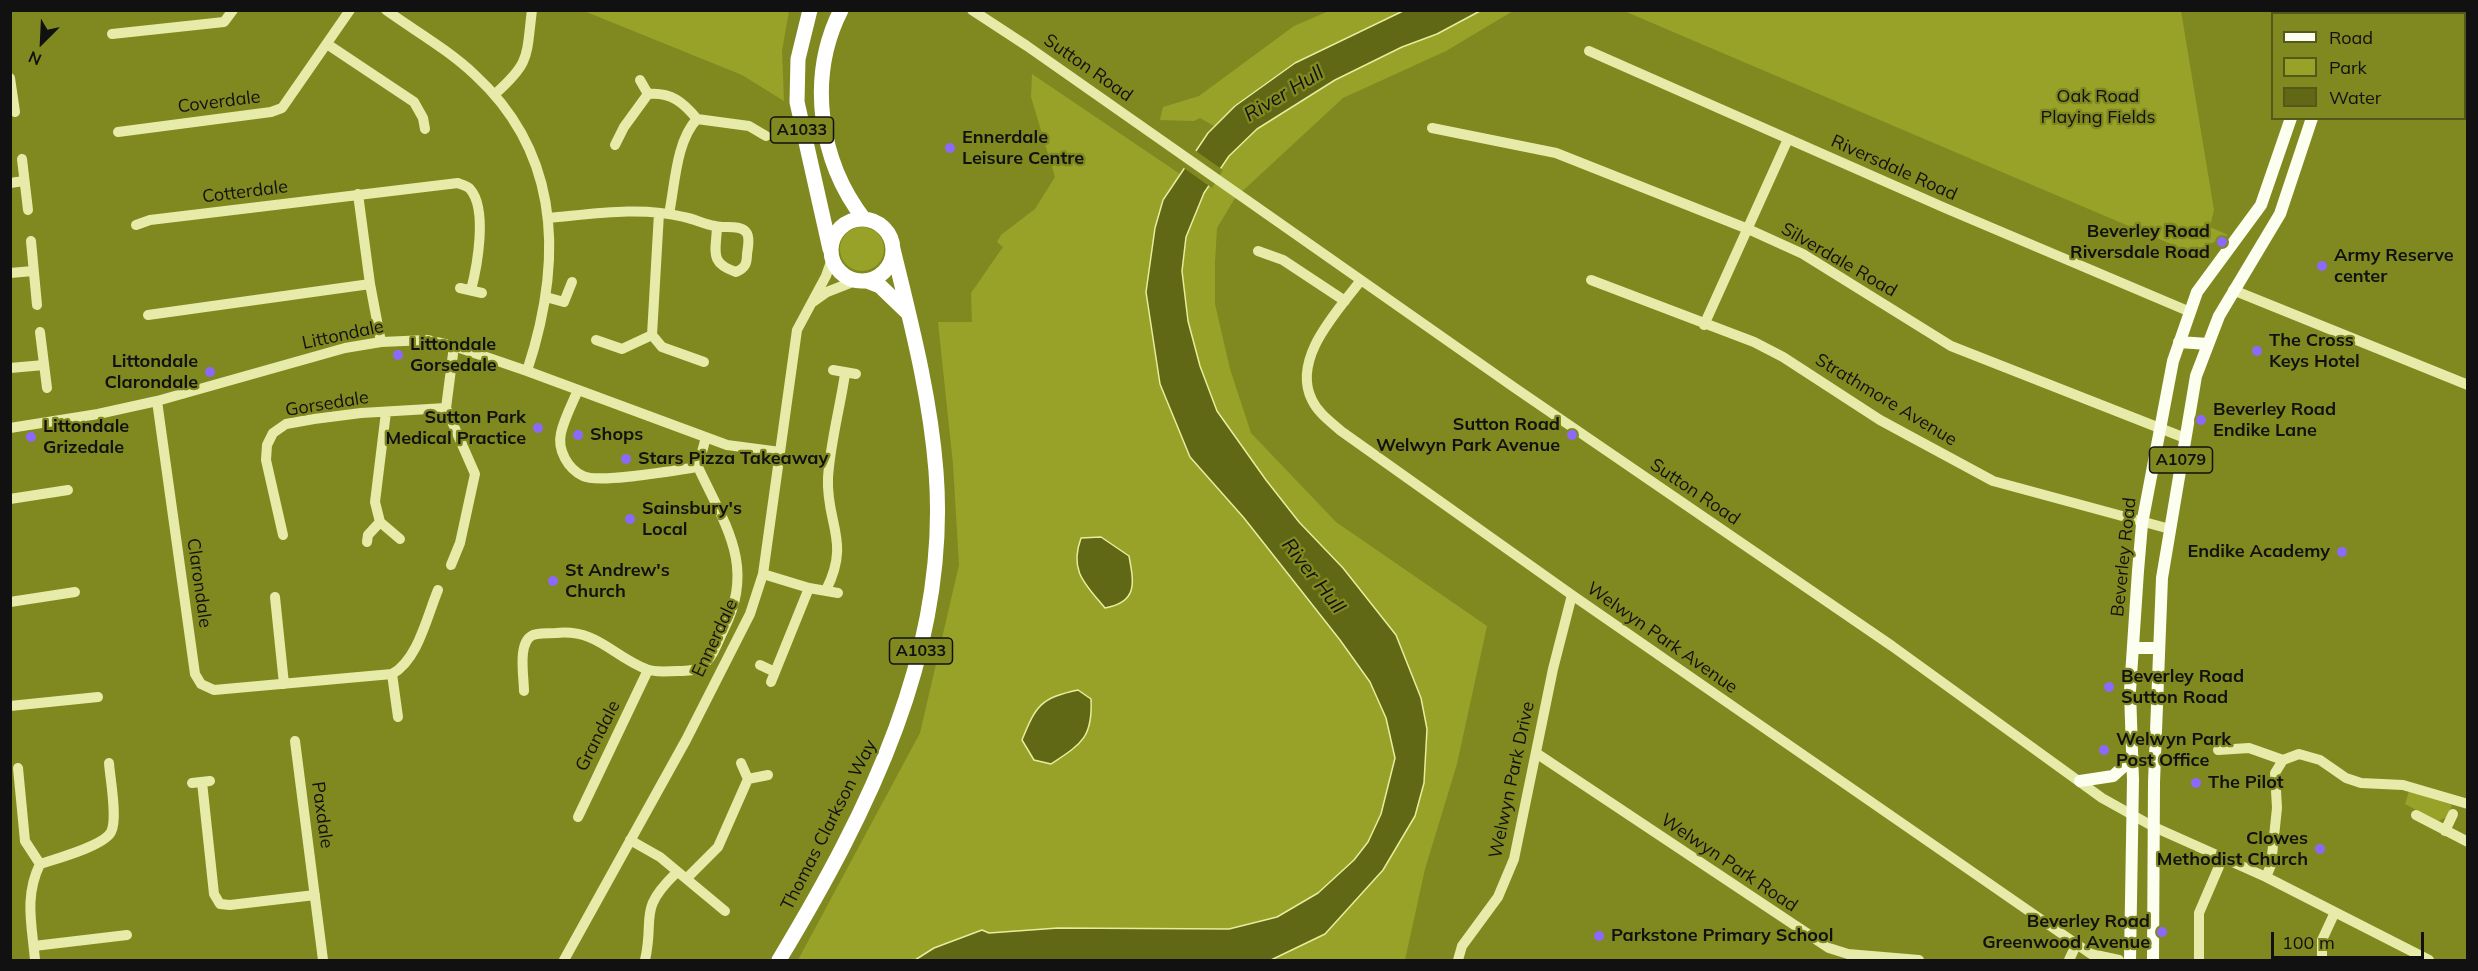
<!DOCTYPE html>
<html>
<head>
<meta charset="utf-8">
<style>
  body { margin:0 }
  #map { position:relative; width:2478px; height:971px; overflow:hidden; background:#80891f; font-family:Mulish,sans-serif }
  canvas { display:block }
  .frame { position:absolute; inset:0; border:12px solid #111; pointer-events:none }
  .legend { position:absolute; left:2271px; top:12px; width:195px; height:108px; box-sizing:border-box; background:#80891f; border:2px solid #545919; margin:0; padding:8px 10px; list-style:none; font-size:18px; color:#111 }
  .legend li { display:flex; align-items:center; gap:12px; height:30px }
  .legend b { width:30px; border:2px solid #545919 }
  .north { position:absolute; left:12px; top:12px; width:60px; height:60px; -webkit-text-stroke:4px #80891f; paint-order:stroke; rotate:204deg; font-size:16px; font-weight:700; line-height:24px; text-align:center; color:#111 }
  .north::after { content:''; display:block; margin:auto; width:21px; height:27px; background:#111; clip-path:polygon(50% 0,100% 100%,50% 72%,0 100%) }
  .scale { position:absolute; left:2271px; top:932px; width:153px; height:27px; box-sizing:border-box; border:3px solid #111; border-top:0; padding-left:8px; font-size:18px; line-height:21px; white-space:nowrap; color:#111; -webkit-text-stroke:4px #80891f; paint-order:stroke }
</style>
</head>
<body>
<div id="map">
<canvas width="2478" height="971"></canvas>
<div class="frame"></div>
<ul class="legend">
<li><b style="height:8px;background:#fcfeef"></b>Road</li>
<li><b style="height:16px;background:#98a228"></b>Park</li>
<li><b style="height:16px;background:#606815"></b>Water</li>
</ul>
<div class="north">N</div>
<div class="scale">100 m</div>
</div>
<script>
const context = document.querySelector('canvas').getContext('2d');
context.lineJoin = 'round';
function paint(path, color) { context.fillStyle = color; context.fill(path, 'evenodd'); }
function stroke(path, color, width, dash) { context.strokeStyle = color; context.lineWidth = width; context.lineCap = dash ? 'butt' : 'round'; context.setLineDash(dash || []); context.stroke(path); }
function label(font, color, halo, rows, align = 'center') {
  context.font = font + ' Mulish,sans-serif'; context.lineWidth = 4.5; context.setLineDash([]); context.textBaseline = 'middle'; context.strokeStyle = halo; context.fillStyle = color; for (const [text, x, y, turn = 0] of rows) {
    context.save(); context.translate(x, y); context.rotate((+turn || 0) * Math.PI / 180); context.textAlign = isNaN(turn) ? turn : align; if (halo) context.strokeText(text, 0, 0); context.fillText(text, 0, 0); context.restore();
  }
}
paint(new Path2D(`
  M 584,11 L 789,11 L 782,51 L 784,101 L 742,75 Z
  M 1329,11 L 1403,11 C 1336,42 1268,73 1214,126 L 1200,118 L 1194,121 L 1160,120 L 1163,107 L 1199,96 L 1294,26 Z
  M 1480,11 L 1513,11 L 1446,51 L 1343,98 L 1235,198 L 1217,228 L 1215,262 L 1215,304 L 1230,369 L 1251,433 L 1336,522 L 1487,626 L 1457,764 L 1425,869 L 1405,960 L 1271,960 L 1325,934 L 1383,870 L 1421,698 L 1395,635 L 1343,568 L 1299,522 L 1266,480 L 1217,411 L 1200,366 L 1188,321 L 1182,271 L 1186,237 L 1204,193 L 1229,156 L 1257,129 L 1334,80 L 1402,47 L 1437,34 Z
  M 1624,11 L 2181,11 L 2214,210 L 2210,227 L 2228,235 L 2192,253 Z
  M 1032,74 L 1180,174 L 1162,200 L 1146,292 L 1160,384 L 1190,457 L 1244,518 L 1340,640 L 1370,682 L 1386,718 L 1395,758 L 1391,781 L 1381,814 L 1368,842 L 1354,860 L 1318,893 L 1277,917 L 1229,929 L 1058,928 L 989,933 L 982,930 L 934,948 L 915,960 L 798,960 L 920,733 L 959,565 L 953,464 L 938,322 L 972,322 L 971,293 L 1003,247 L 997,242 L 1001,235 L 1035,209 L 1055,177 L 1031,97 Z
  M840 249a22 22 0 1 1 44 0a22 22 0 1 1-44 0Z
  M 2409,791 L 2452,805 L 2447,817 L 2438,821 L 2405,804 Z`), '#98a228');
const water = new Path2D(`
  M 1403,11 L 1480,11 L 1437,34 L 1402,47 L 1335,80 L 1257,129 L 1229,156 L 1204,193 L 1186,237 L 1182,271 L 1188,321 L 1200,366 L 1217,411 L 1266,480 L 1299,522 L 1343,568 L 1396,635 L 1421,698 L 1427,729 L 1424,783 L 1415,816 L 1383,870 L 1325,934 L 1271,960 L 915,960 L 934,948 L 982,930 L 989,933 L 1058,928 L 1229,929 L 1277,917 L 1318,893 L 1354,860 L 1368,842 L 1381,814 L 1395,758 L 1386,718 L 1370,682 L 1340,640 L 1244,518 L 1190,457 L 1160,384 L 1146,292 L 1155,228 L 1163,200 L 1208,133 L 1235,106 L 1295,63 Z
  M 1101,537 L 1129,556 C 1134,583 1138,602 1105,608 C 1085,584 1069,571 1081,538 Z
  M 1078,690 L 1091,699 C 1093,738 1081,744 1051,764 L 1034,760 L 1022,740 C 1036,705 1041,698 1078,690 Z`);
paint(water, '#606815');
stroke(water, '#e8ed9d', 1.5);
paint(new Path2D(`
  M 1193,149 L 1223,170 L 1212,188 L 1181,166 Z`), '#80891f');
stroke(new Path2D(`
  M 386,10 C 415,31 449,50 475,75 C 563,156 562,265 527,371
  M 972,10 L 1027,46 L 1515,388 L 1892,646 L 2102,798 L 2154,827 L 2266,877 L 2429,960
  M 112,34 L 224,22 L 233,10
  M 327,44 L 414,102 L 423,118 L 425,129
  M 1589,51 L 1945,208 L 2188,311
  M 10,78 L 15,112
  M 495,94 C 531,62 526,57 532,10
  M 648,94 C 671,92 683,102 697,119 L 749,126 L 766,136
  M 1432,128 L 1556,153 L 1748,229 L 1803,254 L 1951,346 L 2185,438
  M 118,132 L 271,112 L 282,108 L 350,10
  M 615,145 L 624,127 L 648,94 L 640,80
  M 22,159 L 28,210
  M 10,183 L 24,181
  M 358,194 L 370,284 L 381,342
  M 659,213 L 652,335 L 662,347 L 704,362
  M 669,214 C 675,185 676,141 697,119
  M 549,218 C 593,214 640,206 684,217 C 694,219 704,224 715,226 C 723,229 740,224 746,232 C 750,236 748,248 747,254 C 747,264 745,268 736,272 C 709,263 716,252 717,227
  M 136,225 L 150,220 L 458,183 C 462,185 468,186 470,189 C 488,209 477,267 471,290
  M 31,241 L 37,305
  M 1258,251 L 1283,260 L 1345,301
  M 10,273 L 33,271
  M 1361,280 C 1338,311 1291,358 1312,400 C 1318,413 1331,422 1341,431 L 1572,595 L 2091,954 L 2119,960
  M 1591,280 L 1754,342 L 1783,357 L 1880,420 L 1993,481 L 2170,529
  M 460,288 L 482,293
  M 2233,290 L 2468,385
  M 546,297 L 564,302 L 572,282
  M 813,302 L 827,292 L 855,281
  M 148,315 L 370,284
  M 1704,325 L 1788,139
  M 40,332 L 47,388
  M 596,340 L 622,349 L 652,335
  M 10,368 L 44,365
  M 833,370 L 856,374
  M 578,390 C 572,404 564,419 561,433 C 557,450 568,469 583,476 C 600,484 676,470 698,467
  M 157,401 L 195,674 L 201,684 L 214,690 L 392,674 C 418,660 427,616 438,590
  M 386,412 L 375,502 L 380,522 L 400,539
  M 10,428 L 98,414 L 157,401 L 345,348 L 381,342 L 427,340 L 454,346 L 527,371 L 727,445 L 780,452
  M 10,499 L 68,490
  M 283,535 L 266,460 L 267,445 L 273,433 L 286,424 L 314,419 L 361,413 L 446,408
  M 367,542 L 368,535 L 380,522
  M 451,565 L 460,543 L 475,474 L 446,408 L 454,346
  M 763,574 L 809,588 L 838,593
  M 826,590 C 851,541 826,524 828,478 C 830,444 840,408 845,374
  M 275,597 L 284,684
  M 10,602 L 75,592
  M 760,665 L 775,672
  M 392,674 L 398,717
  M 771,682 L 809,588
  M 524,691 C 524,677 517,642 533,635 C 539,633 549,633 556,633 C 597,629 611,655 646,669 C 655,673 668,671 678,671 C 686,671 696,671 703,665 C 714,656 718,641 724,629 C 756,566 725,525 698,467 L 706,437
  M 10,706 L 98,697
  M 295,741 L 323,960
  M 2218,750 L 2249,748 L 2283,760
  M 1536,753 L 1829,948 L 1848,954 L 1919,960
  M 741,763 L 748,779 L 768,775
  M 18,768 L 25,841 L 40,864
  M 202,782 L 214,894 L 220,904 L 230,905 L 315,895
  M 192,783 L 210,781
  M 2416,815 L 2468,842
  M 578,817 L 648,670
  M 2445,831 L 2453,814
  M 630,840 L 660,857 L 725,911
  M 2266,877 L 2271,865 L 2277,808 L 2275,773 L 2283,760 L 2299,754 L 2320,760 L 2346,778 L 2361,783 L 2403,785 L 2468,804
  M 687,878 L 718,847 L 748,779
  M 34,946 L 127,935
  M 35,960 C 32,925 24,897 40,864 C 55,859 104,846 111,832 C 118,819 110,778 109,763
  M 564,960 L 686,740 L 750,614 L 763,574 L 797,330 L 826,276 L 832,259
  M 645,960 C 655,916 637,911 676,873
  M 1458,960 L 1462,946 L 1498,897 L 1514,859 L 1553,669 L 1572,595
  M 2069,960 L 2077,943
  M 2199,960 L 2199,913 L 2223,857
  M 2322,960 L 2322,940 L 2335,912`), '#e6ebaa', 10);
stroke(new Path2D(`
  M 2328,10 L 2339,14
  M 2179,342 L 2208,344
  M 2133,648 L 2159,648
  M 2080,781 L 2113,776 L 2133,758
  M 2130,960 L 2133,780 L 2130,691 L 2138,571 L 2142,524 L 2173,361 L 2197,292 L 2261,205 L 2291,118
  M 2153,960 L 2154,782 L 2162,578 L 2196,376 L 2219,316 L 2280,214 L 2312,118`), '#fcfeef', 12);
stroke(new Path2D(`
  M 810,10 L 798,59 L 797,102 L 830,249
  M 841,10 C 807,77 819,161 864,219
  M831 250a31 31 0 1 1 62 0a31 31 0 1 1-62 0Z
  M 867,281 L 880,286 L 907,312
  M 779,960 C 868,812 950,651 936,471 C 930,395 911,323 893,249`), '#fff', 15);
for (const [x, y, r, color] of [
  [950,148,6,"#8c69fa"],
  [2222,242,6,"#8c69fa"],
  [2322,266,6,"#8c69fa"],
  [2257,351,6,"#8c69fa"],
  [398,355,6,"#8c69fa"],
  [210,372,6,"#8c69fa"],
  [2201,420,6,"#8c69fa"],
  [538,428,6,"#8c69fa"],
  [578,435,6,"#8c69fa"],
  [1572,435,6,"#8c69fa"],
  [31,437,6,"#8c69fa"],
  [626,459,6,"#8c69fa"],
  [630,519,6,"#8c69fa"],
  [2342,552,6,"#8c69fa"],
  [553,581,6,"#8c69fa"],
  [2109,687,6,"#8c69fa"],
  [2104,750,6,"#8c69fa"],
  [2196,783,6,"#8c69fa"],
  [2320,849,6,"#8c69fa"],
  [2162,932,6,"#8c69fa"],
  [1599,936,6,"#8c69fa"]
]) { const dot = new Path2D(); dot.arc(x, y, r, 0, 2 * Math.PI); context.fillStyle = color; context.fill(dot); stroke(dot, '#80891f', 2); }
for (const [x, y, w] of [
  [802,130,63],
  [2181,460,63],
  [921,651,63]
]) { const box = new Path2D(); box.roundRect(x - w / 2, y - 13, w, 26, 4.5); context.fillStyle = '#80891f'; context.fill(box); stroke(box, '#111', 1.5); }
label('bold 16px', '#111', null, [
  ["A1033",802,130],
  ["A1079",2181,460],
  ["A1033",921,651]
]);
label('18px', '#111', '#80891f', [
  ["Sutton Road",1088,68,35],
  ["Coverdale",219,102,-7],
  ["Riversdale Road",1894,168,24],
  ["Cotterdale",245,192,-7],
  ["Silverdale Road",1839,260,30],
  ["Littondale",343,335,-12],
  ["Strathmore Avenue",1886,400,31],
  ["Gorsedale",327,404,-9],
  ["Sutton Road",1695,492,34],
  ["Beverley Road",2124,557,-84],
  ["Clarondale",199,583,82],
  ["Ennerdale",715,638,-65],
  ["Welwyn Park Avenue",1662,638,35],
  ["Grandale",598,736,-63],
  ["Welwyn Park Drive",1512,780,-78],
  ["Paxdale",322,815,82],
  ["Thomas Clarkson Way",829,825,-63],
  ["Welwyn Park Road",1729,863,34]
]);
label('18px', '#111', '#80891f', [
  ["Oak Road",2098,97],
  ["Playing Fields",2098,118]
]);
label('bold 18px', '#111', '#80891f', [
  ["Ennerdale",962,138],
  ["Leisure Centre",962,159],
  ["Beverley Road",2210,232,"right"],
  ["Riversdale Road",2210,253,"right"],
  ["Army Reserve",2334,256],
  ["center",2334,277],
  ["The Cross",2269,341],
  ["Keys Hotel",2269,362],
  ["Littondale",410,345],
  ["Gorsedale",410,366],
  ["Littondale",198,362,"right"],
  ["Clarondale",198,383,"right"],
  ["Beverley Road",2213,410],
  ["Endike Lane",2213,431],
  ["Sutton Park",526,418,"right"],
  ["Medical Practice",526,439,"right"],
  ["Sutton Road",1560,425,"right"],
  ["Welwyn Park Avenue",1560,446,"right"],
  ["Littondale",43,427],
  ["Grizedale",43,448],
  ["Shops",590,435],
  ["Stars Pizza Takeaway",638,459],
  ["Sainsbury's",642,509],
  ["Local",642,530],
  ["Endike Academy",2330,552,"right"],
  ["St Andrew's",565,571],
  ["Church",565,592],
  ["Beverley Road",2121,677],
  ["Sutton Road",2121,698],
  ["Welwyn Park",2116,740],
  ["Post Office",2116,761],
  ["The Pilot",2208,783],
  ["Clowes",2308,839,"right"],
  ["Methodist Church",2308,860,"right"],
  ["Beverley Road",2150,922,"right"],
  ["Greenwood Avenue",2150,943,"right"],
  ["Parkstone Primary School",1611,936]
], 'left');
label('italic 20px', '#111', '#80891f', [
  ["River Hull",1284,94,-31],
  ["River Hull",1313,576,52]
]);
</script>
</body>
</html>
